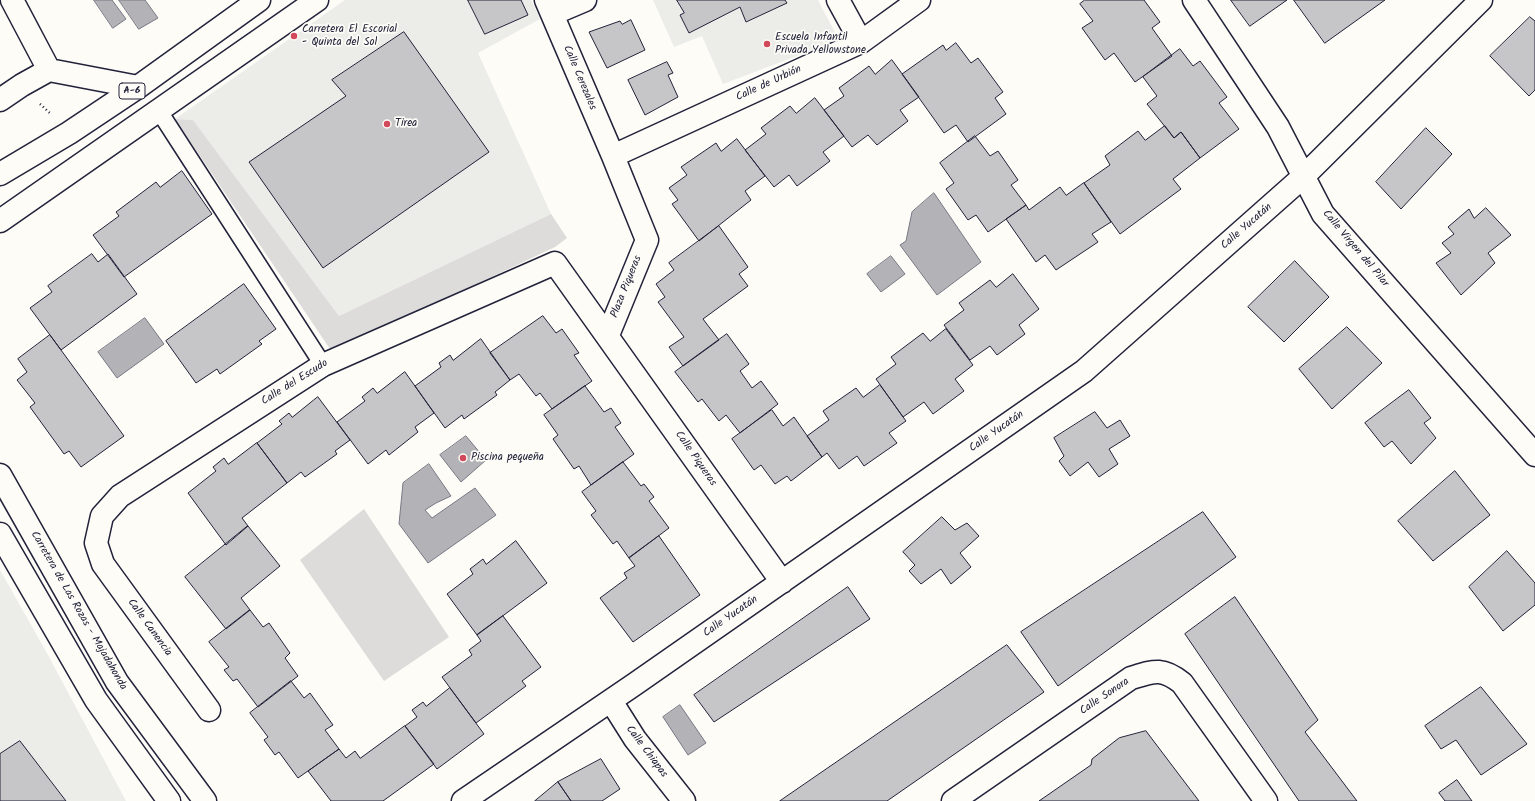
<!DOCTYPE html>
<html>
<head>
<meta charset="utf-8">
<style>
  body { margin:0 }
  canvas { display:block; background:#fdfcf7 }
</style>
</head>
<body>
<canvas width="1535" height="801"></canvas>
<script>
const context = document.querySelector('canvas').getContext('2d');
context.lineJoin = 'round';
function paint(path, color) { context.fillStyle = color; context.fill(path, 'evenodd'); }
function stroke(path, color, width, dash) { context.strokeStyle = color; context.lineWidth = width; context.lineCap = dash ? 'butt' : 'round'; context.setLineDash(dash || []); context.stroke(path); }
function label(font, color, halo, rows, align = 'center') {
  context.font = font + ' Kalam,sans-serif'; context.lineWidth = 3.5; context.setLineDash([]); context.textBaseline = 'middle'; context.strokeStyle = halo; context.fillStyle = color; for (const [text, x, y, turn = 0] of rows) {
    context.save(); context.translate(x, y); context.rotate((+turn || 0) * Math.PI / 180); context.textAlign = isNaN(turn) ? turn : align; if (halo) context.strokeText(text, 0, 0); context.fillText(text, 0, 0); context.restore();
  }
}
paint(new Path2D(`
  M 345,0 L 531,0 L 540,19 L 478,53 L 551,214 L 339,316 L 193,120 L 175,119 Z
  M 653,0 L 818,0 L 839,40 L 723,84 L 702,36 L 674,47 Z
  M 0,570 L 48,655 L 126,801 L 0,801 Z`), '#ecece9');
paint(new Path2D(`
  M 175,119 L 193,120 L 339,316 L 551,214 L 567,238 L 555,247 L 332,352 Z
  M 364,509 L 449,637 L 384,681 L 300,560 Z`), '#dddcdb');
const water = new Path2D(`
  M 94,0 L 112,0 L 126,19 L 113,28 Z
  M 119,0 L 145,0 L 158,18 L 139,29 Z
  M 934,193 L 981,262 L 937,295 L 900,245 L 906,241 L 912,212 Z
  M 891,256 L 905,274 L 881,292 L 867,274 Z
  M 145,318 L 164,344 L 117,378 L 98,352 Z
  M 466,436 L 486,460 L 461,482 L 440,455 Z
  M 429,464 L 451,496 L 436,503 L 425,510 L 432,518 L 475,488 L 496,515 L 428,563 L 399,524 L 403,483 Z
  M 680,705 L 706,743 L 688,755 L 663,717 Z`);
paint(water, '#b2b2b7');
stroke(water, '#787885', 1);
const building = new Path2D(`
  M 468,0 L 521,0 L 528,15 L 485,34 Z
  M 677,0 L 785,0 L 787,3 L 746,22 L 740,7 L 689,33 L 680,15 L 684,13 Z
  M 1085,0 L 1144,0 L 1160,22 L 1152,28 L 1172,56 L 1135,82 L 1114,53 L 1105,60 L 1082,28 L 1093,21 L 1080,4 Z
  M 1231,0 L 1287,0 L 1250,26 Z
  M 1294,0 L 1385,0 L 1325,43 Z
  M 1530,17 L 1535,21 L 1535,90 L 1529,96 L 1490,56 Z
  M 631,20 L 645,50 L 607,68 L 589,32 L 620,21 L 622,24 Z
  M 404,32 L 489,152 L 323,268 L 249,162 L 346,96 L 332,80 Z
  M 956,43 L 971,63 L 978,58 L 1003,92 L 995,98 L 1006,114 L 968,142 L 956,125 L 944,133 L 902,74 L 943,45 L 946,50 Z
  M 1180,49 L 1193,66 L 1200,61 L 1227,97 L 1219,103 L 1239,129 L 1200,158 L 1181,132 L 1174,138 L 1147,104 L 1157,96 L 1143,77 Z
  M 892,60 L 919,97 L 900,110 L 908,121 L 877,145 L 868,135 L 852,147 L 824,110 L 844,96 L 839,88 L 869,66 L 875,74 Z
  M 667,62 L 673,73 L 668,75 L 678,97 L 645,115 L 628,80 Z
  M 815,98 L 844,136 L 823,152 L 830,161 L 797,186 L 789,175 L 774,187 L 745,150 L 766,134 L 761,128 L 790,106 L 796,113 Z
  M 1165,126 L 1174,138 L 1181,132 L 1200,158 L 1173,179 L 1181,189 L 1120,234 L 1084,183 L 1110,165 L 1105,156 L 1138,131 L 1145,140 Z
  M 1426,128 L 1452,154 L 1401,209 L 1376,182 Z
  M 975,136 L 990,156 L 998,151 L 1018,180 L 1011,185 L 1026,205 L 988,232 L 976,215 L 968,220 L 946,189 L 954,183 L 940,163 Z
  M 737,139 L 765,176 L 745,191 L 751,200 L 699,241 L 672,204 L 678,200 L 669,188 L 687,175 L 681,167 L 716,143 L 721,151 Z
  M 182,171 L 212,214 L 124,277 L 93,235 L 119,216 L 116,212 L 156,182 L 160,187 Z
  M 1084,183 L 1111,222 L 1092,234 L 1098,242 L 1056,270 L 1045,255 L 1036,262 L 1006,219 L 1026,205 L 1029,210 L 1060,187 L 1066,195 Z
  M 1486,208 L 1511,235 L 1488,253 L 1495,263 L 1461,295 L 1436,263 L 1451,253 L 1442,243 L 1454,234 L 1448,227 L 1469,209 L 1474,218 Z
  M 719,226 L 748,267 L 739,274 L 748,286 L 703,319 L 719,340 L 683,366 L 669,347 L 684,337 L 658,302 L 665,297 L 656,284 L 674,270 L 669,263 Z
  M 92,254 L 98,262 L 108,254 L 137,294 L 61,350 L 30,308 L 52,292 L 48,286 Z
  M 1295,261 L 1329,297 L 1284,342 L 1248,307 Z
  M 1013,274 L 1039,309 L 1019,325 L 1025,334 L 997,355 L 990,346 L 970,360 L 944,325 L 964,310 L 959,303 L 990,280 L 996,287 Z
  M 244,284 L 276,329 L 259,341 L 262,344 L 220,374 L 217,369 L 196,383 L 166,341 Z
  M 543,316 L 556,333 L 562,329 L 579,353 L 574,355 L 592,381 L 552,409 L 540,393 L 536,396 L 519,374 L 510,380 L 490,353 Z
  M 1347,327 L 1382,363 L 1332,409 L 1299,369 Z
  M 946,329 L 973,365 L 955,379 L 964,391 L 933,414 L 924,402 L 903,417 L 876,379 L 896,364 L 891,357 L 923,333 L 930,341 Z
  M 727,334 L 749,364 L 740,371 L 752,388 L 761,381 L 778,404 L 740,433 L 726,415 L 719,421 L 702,399 L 698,402 L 675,372 Z
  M 50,335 L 124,436 L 81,467 L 69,451 L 64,454 L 30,407 L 35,403 L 17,380 L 27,372 L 18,359 Z
  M 481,339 L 510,380 L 495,392 L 497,395 L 464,419 L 462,415 L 445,428 L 415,386 L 441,367 L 439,363 L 450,355 L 453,360 Z
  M 405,372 L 434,413 L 415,427 L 418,432 L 389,455 L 386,450 L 368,464 L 337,422 L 365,401 L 362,397 L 373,388 L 377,393 Z
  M 880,385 L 906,421 L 889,433 L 897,443 L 864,466 L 857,456 L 839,469 L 827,453 L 822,457 L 807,436 L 829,420 L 823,411 L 856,388 L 863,397 Z
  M 585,386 L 604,412 L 611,408 L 621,423 L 615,427 L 634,454 L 591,485 L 579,466 L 574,469 L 553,439 L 558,435 L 544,415 Z
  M 1409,390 L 1431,418 L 1424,423 L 1436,438 L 1411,464 L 1392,441 L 1384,447 L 1365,423 Z
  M 318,397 L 350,440 L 335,451 L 337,454 L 305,477 L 301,472 L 287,483 L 257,443 L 282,424 L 279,421 L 289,413 L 292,417 Z
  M 772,410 L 783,426 L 794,417 L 822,457 L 791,481 L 787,476 L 775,484 L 761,465 L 754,470 L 732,439 Z
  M 1095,412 L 1107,428 L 1120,420 L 1130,436 L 1109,449 L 1118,464 L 1099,477 L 1088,462 L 1070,476 L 1059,461 L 1064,456 L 1054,438 Z
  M 257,443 L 287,483 L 242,518 L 248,526 L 226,545 L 188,493 L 216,471 L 213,467 L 224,458 L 228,464 Z
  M 623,462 L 641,486 L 644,484 L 654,497 L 649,501 L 669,528 L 629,558 L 617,541 L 613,544 L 591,515 L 596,511 L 582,492 Z
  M 1455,471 L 1490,515 L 1433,561 L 1398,521 Z
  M 1203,512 L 1236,557 L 1058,686 L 1021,632 Z
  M 942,517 L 955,530 L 967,523 L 979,536 L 960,553 L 971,567 L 951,584 L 941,569 L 921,584 L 909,571 L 915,565 L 903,552 Z
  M 248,526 L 280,566 L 241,598 L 250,610 L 226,629 L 185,577 Z
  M 659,536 L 700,595 L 633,642 L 600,598 L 627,578 L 624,573 L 635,566 L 629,558 Z
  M 516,541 L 547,583 L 477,635 L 447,594 L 473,574 L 470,569 L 483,559 L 486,564 Z
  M 1507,551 L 1535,583 L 1535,605 L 1503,631 L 1469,587 Z
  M 848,587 L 870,619 L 714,722 L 694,695 Z
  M 1235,597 L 1318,720 L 1305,732 L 1357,801 L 1299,801 L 1185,634 Z
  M 250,610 L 263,627 L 269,623 L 290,653 L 285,658 L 298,676 L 258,707 L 237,679 L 233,681 L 224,670 L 229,667 L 209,642 Z
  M 503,616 L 541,667 L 522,681 L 526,686 L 476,723 L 442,677 L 472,655 L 469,650 L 481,641 L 477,635 Z
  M 1007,645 L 1044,692 L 887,801 L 780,801 Z
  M 291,681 L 304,698 L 310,693 L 333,725 L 325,730 L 339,749 L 298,778 L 279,752 L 275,755 L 264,740 L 268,737 L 250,713 Z
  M 1481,687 L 1527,744 L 1481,775 L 1456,740 L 1441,749 L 1425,726 Z
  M 450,688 L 484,734 L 437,769 L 405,726 L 417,717 L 412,710 L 423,702 L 426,706 Z
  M 405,726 L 434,764 L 383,801 L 331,801 L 308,771 L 339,749 L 346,758 L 355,751 L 360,758 Z
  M 1146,731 L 1199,801 L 1039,801 L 1091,765 L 1092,759 L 1119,738 Z
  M 20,741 L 66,801 L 0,801 L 0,754 Z
  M 601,759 L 620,789 L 602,801 L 571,801 L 558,782 Z
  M 1457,780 L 1472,801 L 1445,801 L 1439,793 Z
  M 558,782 L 571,801 L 535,801 Z`);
paint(building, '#c6c6c8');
stroke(building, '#22223b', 1);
const service = new Path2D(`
  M 159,111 L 323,365`);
const minor = new Path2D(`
  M 12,0 L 49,70
  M 546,0 L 613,156 L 647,240 L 608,335
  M 838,0 L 861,42
  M 1194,0 L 1278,127 L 1323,214 L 1535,455
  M 552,14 L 585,0
  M 0,100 L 22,85 L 49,70 L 138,87
  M 613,156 L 861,42 L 919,0
  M 611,701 L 635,739 L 684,801
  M 209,710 L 103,564 L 96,543 L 102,516 L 120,496 L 323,365 L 555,263 L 782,582
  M 463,801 L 635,684 L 1084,371 L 1304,176 L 1481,0
  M 953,801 L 1131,678 C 1154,671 1162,667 1182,683 L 1266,801`);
const tertiary = new Path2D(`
  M 0,475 L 117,682 L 205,801
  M 0,534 L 96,700 L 169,801`);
const motorway = new Path2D(`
  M 0,174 L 69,133 L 138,87 L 259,0
  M 0,221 L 317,0`);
stroke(service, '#22223b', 19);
stroke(minor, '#22223b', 25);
stroke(tertiary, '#22223b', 25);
stroke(motorway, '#22223b', 25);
stroke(new Path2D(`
  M 40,104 L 51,114`), '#22223b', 2.5, [1, 3]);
stroke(service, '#fdfcf7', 16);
stroke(minor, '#fdfcf7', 22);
stroke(tertiary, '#fdfcf7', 22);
stroke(motorway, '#fdfcf7', 22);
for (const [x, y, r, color] of [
  [294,36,4,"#d1495b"],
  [767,44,4,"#d1495b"],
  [387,124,4,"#d1495b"],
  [463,458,4,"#d1495b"]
]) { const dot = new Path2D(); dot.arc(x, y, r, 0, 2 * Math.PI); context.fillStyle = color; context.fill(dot); stroke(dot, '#fdfcf7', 1.5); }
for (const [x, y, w] of [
  [132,91,26]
]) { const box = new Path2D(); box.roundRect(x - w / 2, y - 8, w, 16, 3); context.fillStyle = '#fdfcf7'; context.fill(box); stroke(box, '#22223b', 1); }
label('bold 10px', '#22223b', null, [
  ["A-6",132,91]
]);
label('11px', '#22223b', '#fdfcf7', [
  ["Carretera El Escorial",302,30],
  ["- Quinta del Sol",302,43],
  ["Escuela Infantil",775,38],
  ["Privada Yellowstone",775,51],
  ["Tirea",395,124],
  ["Piscina pequeña",471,458]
], 'left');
label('11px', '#22223b', '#fdfcf7', [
  ["Calle Cerezales",579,78,67],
  ["Calle de Urbión",769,84,-25],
  ["Calle Yucatán",1247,227,-41],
  ["Calle Virgen del Pilar",1355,249,50],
  ["Plaza Piqueras",627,287,-68],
  ["Calle del Escudo",295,383,-32],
  ["Calle Yucatán",997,432,-35],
  ["Calle Piqueras",695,459,55],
  ["Carretera de Las Rozas - Majadahonda",78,611,60],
  ["Calle Yucatán",731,617,-35],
  ["Calle Canencia",149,628,54],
  ["Calle Sonora",1105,697,-34],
  ["Calle Chiapas",646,752,53]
]);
</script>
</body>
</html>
